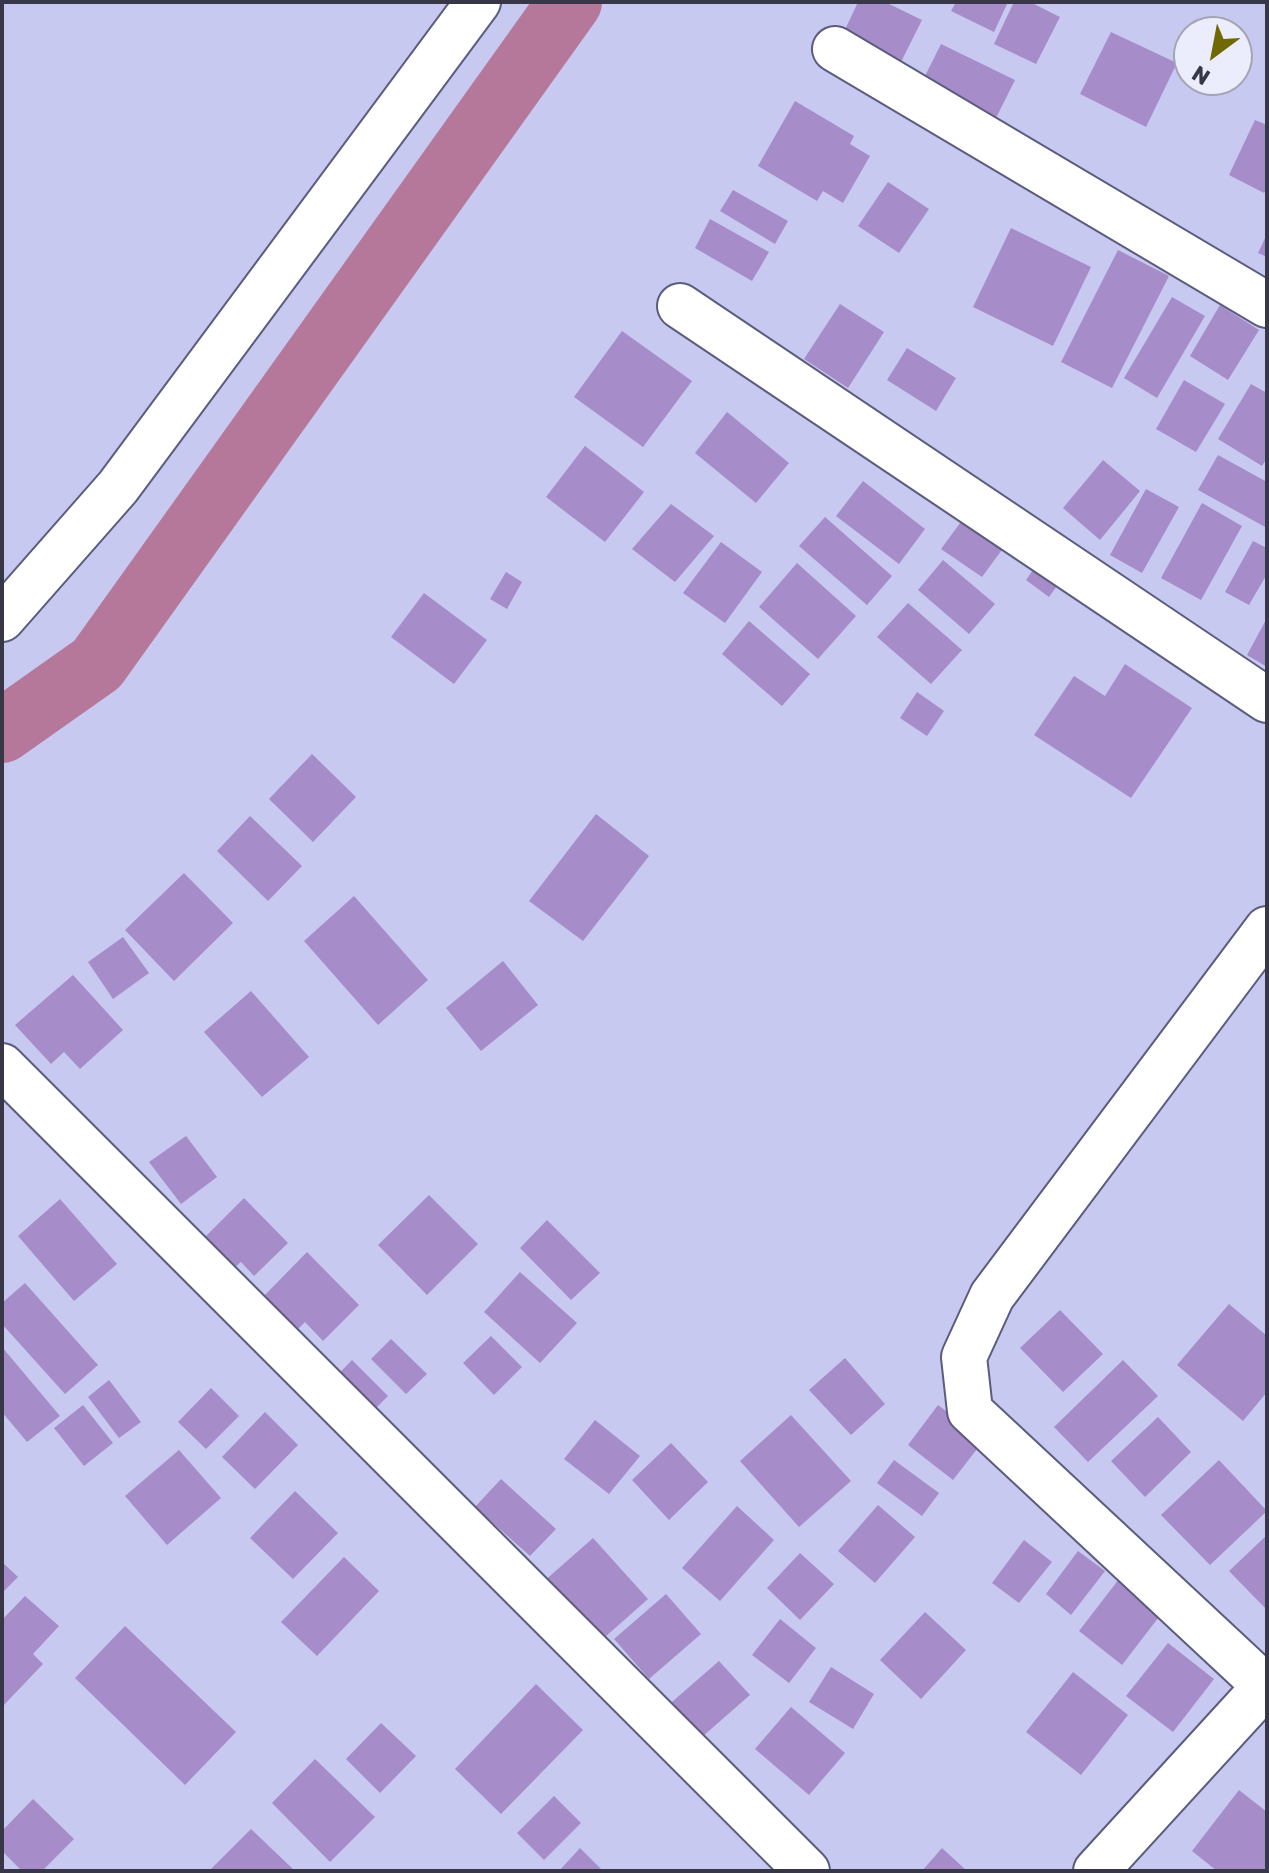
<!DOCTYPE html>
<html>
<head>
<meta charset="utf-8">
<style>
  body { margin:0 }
  #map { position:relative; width:1269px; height:1873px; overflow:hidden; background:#c8c9f0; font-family:Rubik,sans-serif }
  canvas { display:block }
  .frame { position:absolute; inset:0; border:4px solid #373747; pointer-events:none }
  .north { position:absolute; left:1173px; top:16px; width:80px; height:80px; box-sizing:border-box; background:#ebecfc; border:2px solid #a3a4b4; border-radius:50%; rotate:212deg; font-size:22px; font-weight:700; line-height:32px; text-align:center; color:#373747 }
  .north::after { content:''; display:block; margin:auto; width:28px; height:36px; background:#706800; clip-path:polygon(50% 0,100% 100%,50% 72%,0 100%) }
</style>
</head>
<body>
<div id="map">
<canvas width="1269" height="1873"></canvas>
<div class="frame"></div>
<div class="north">N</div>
</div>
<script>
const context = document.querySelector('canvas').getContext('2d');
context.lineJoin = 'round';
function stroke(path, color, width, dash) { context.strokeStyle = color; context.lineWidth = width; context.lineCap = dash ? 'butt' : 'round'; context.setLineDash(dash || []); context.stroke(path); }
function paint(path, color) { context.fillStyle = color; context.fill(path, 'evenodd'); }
stroke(new Path2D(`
  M 2,731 L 97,664 L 570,2`), '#b5789b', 64);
paint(new Path2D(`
  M 858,2 L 885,2 L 922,20 L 900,64 L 842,36 Z
  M 956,2 L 1008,2 L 994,32 L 951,11 Z
  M 1014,2 L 1030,2 L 1060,17 L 1036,64 L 994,44 Z
  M 1111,32 L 1177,63 L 1146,127 L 1080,94 Z
  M 941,44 L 1015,80 L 994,122 L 920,86 Z
  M 795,101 L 854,136 L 850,144 L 870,156 L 843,203 L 823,191 L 817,201 L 758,166 Z
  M 1255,120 L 1267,125 L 1267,188 L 1264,193 L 1229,175 Z
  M 888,182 L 929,209 L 899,253 L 858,226 Z
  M 733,190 L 788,221 L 775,244 L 720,211 Z
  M 710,219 L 769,252 L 752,281 L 695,248 Z
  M 1011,228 L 1091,267 L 1053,346 L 973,307 Z
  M 1267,234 L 1267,257 L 1258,253 Z
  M 1118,250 L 1169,276 L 1112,388 L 1061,362 Z
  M 1172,297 L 1205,316 L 1157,398 L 1124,378 Z
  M 840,304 L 884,332 L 848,388 L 804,359 Z
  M 1220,305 L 1259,330 L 1228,380 L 1190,356 Z
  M 622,331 L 692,381 L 643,447 L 574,397 Z
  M 907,348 L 956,378 L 936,411 L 887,380 Z
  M 1184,380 L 1225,404 L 1196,452 L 1156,429 Z
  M 1251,384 L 1267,393 L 1267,458 L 1262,466 L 1218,439 Z
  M 727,412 L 789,463 L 756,503 L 695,453 Z
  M 585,446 L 644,492 L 605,542 L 546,497 Z
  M 1218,455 L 1267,482 L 1267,528 L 1198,490 Z
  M 1103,460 L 1140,491 L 1100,540 L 1063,508 Z
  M 863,481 L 925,529 L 899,564 L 836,516 Z
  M 1146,489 L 1179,507 L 1142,573 L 1110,555 Z
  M 1202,503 L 1242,526 L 1201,600 L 1161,578 Z
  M 671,504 L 714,536 L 675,582 L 632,549 Z
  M 825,517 L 892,576 L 867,605 L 799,546 Z
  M 963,519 L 1004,547 L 982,577 L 941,549 Z
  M 1253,541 L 1267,548 L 1267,574 L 1249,605 L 1225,592 Z
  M 721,542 L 762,572 L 725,623 L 683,593 Z
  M 943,560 L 995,604 L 969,634 L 918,590 Z
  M 797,563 L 856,616 L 818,659 L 759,607 Z
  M 1038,563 L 1062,579 L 1049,597 L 1026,580 Z
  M 506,572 L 522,582 L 507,609 L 490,599 Z
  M 424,593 L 487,640 L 454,684 L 391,637 Z
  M 908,603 L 962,650 L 931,684 L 877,637 Z
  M 1267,618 L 1267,667 L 1247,655 Z
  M 749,621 L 810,674 L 782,706 L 722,654 Z
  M 1125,664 L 1192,708 L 1131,798 L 1034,735 L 1074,676 L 1105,696 Z
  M 917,692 L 944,711 L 927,736 L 900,718 Z
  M 312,754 L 356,797 L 313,842 L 269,799 Z
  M 596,814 L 649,856 L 583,941 L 529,901 Z
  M 250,816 L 302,866 L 268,901 L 217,851 Z
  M 184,873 L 233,923 L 174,981 L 125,930 Z
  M 354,896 L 428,980 L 378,1025 L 304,941 Z
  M 123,937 L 149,973 L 113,999 L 88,962 Z
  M 503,961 L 538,1005 L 481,1051 L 446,1008 Z
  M 73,975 L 123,1030 L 80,1069 L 64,1052 L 51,1064 L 15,1025 Z
  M 251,991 L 309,1057 L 262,1097 L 204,1032 Z
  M 186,1136 L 217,1177 L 181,1204 L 149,1162 Z
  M 429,1195 L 478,1244 L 427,1295 L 378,1245 Z
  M 244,1198 L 288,1243 L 254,1276 L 241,1262 L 233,1269 L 203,1239 Z
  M 60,1199 L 117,1264 L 74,1301 L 18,1236 Z
  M 547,1220 L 600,1273 L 571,1300 L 520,1248 Z
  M 307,1252 L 359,1305 L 323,1341 L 305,1322 L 296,1331 L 262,1298 Z
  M 520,1272 L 577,1323 L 540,1363 L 484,1312 Z
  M 25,1283 L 98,1365 L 65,1394 L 2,1324 L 2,1303 Z
  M 1229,1304 L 1267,1336 L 1267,1392 L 1243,1421 L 1177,1365 Z
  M 1060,1310 L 1103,1354 L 1063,1392 L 1020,1348 Z
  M 491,1336 L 522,1367 L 494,1395 L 463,1363 Z
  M 391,1339 L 427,1374 L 406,1394 L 371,1359 Z
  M 2,1347 L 60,1416 L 27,1442 L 2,1412 Z
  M 845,1358 L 885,1404 L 851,1435 L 809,1390 Z
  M 352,1360 L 388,1396 L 362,1422 L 326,1387 Z
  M 1123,1360 L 1158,1396 L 1088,1462 L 1054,1427 Z
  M 109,1380 L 141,1422 L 119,1438 L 88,1397 Z
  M 211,1388 L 239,1416 L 206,1449 L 178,1422 Z
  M 83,1405 L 113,1443 L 84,1466 L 54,1428 Z
  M 938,1405 L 984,1440 L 953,1480 L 908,1445 Z
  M 265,1412 L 298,1445 L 255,1489 L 222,1457 Z
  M 791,1415 L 851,1481 L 799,1527 L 740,1461 Z
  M 1158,1417 L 1191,1452 L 1145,1497 L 1111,1461 Z
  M 595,1420 L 640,1456 L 609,1494 L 564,1459 Z
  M 671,1443 L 708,1482 L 669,1520 L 632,1480 Z
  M 179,1450 L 221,1498 L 167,1545 L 125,1496 Z
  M 894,1460 L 939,1493 L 922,1516 L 877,1483 Z
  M 1219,1460 L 1267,1511 L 1210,1565 L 1161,1515 Z
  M 501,1479 L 556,1529 L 530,1556 L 475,1507 Z
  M 295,1491 L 338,1533 L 293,1579 L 250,1538 Z
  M 878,1505 L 915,1537 L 875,1583 L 838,1551 Z
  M 737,1506 L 774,1540 L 720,1601 L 682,1568 Z
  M 1267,1535 L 1267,1610 L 1229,1571 Z
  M 593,1538 L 648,1599 L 596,1645 L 542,1583 Z
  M 1024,1540 L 1052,1562 L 1019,1603 L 992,1583 Z
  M 1078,1551 L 1105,1571 L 1071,1615 L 1046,1594 Z
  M 800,1553 L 834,1584 L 800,1620 L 767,1588 Z
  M 344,1557 L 379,1591 L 317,1656 L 281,1622 Z
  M 2,1562 L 18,1577 L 2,1593 Z
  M 1119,1579 L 1162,1613 L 1122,1665 L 1079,1631 Z
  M 666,1594 L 701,1634 L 649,1679 L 614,1639 Z
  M 25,1596 L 59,1626 L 33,1654 L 43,1664 L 2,1707 L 2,1620 Z
  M 925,1612 L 966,1650 L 921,1699 L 880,1660 Z
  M 780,1619 L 816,1648 L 789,1683 L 752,1655 Z
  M 125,1626 L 236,1732 L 185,1785 L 75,1678 Z
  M 1168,1643 L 1214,1679 L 1173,1732 L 1126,1696 Z
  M 719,1661 L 750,1695 L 695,1743 L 665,1708 Z
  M 831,1667 L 874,1694 L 853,1729 L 809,1702 Z
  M 1073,1672 L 1128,1715 L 1081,1775 L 1026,1732 Z
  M 536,1684 L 583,1730 L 501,1814 L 455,1769 Z
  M 791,1707 L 845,1753 L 809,1795 L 755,1749 Z
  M 381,1723 L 416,1756 L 380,1793 L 346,1759 Z
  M 315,1759 L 375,1817 L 330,1862 L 272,1803 Z
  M 1239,1790 L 1267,1812 L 1267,1871 L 1217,1871 L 1192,1851 Z
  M 554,1796 L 581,1823 L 544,1860 L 517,1833 Z
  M 33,1799 L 74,1839 L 42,1871 L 22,1871 L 2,1851 L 2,1831 Z
  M 251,1829 L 295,1871 L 209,1871 Z
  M 580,1848 L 603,1871 L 559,1871 Z
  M 942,1848 L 967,1871 L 922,1871 Z`), '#a68cc8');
const street = new Path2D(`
  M 835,49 L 1267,305
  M 680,306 L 1267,700
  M 2,1066 L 807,1871
  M 1265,1686 L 970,1411 L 964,1357 L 992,1296 L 1267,929
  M 1096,1871 L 1267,1684`);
const secondary = new Path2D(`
  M 2,619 L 118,487 L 478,2`);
stroke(street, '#5c5c7f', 48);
stroke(secondary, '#5c5c7f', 48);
stroke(street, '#fff', 44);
stroke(secondary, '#fff', 44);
</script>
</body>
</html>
